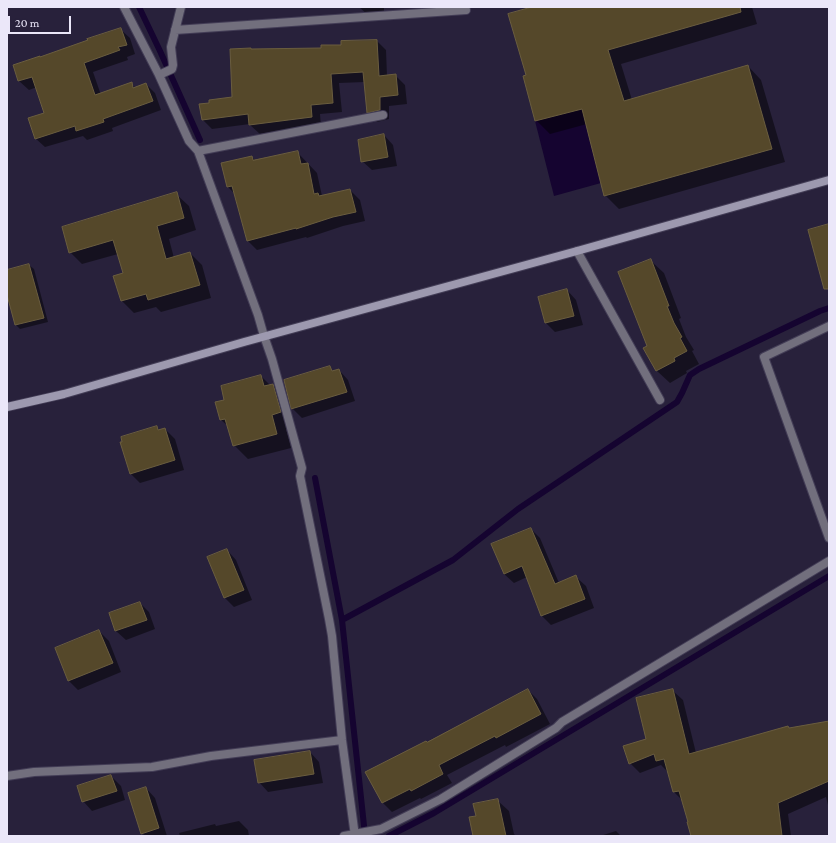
<!DOCTYPE html>
<html>
<head>
<meta charset="utf-8">
<style>
  body { margin:0 }
  #map { position:relative; width:836px; height:843px; overflow:hidden; background:#28213b; font-family:"Crimson Pro",serif }
  canvas { display:block }
  .frame { position:absolute; inset:0; border:8px solid #ebe7f9; pointer-events:none }
  .scale { position:absolute; left:8px; top:16px; width:63px; height:18px; box-sizing:border-box; border:2px solid #ebe7f9; border-top:0; padding-left:5px; font-size:12px; line-height:14px; white-space:nowrap; color:#ebe7f9; -webkit-text-stroke:3px #28213b; paint-order:stroke }
</style>
</head>
<body>
<div id="map">
<canvas width="836" height="843"></canvas>
<div class="frame"></div>
<div class="scale">20 m</div>
</div>
<script>
const context = document.querySelector('canvas').getContext('2d');
context.lineJoin = 'round';
function paint(path, color) { context.fillStyle = color; context.fill(path, 'evenodd'); }
function stroke(path, color, width, dash) { context.strokeStyle = color; context.lineWidth = width; context.lineCap = dash ? 'butt' : 'round'; context.setLineDash(dash || []); context.stroke(path); }
paint(new Path2D(`
  M 582,109 L 601,183 L 554,196 L 535,121 Z`), '#150430');
paint(new Path2D(`
  M 359,7 L 384,7 L 384,15 L 368,15 Z
  M 536,7 L 752,7 L 757,24 L 621,64 L 632,100 L 748,66 L 761,80 L 785,162 L 619,209 L 605,195 L 587,124 L 550,134 L 536,120 L 527,76 Z
  M 120,29 L 130,38 L 135,54 L 127,57 L 128,60 L 93,72 L 101,95 L 131,84 L 136,88 L 146,84 L 155,93 L 161,110 L 112,128 L 113,131 L 87,140 L 83,136 L 45,147 L 35,138 L 45,114 L 37,87 L 29,90 L 19,81 L 14,65 L 41,58 Z
  M 377,41 L 386,50 L 387,76 L 395,75 L 405,85 L 407,104 L 389,106 L 389,119 L 377,122 L 368,112 L 365,82 L 339,83 L 342,112 L 320,114 L 321,126 L 260,134 L 250,125 L 250,124 L 212,129 L 203,120 L 234,98 L 322,49 Z
  M 384,135 L 393,145 L 397,166 L 372,170 L 362,161 Z
  M 298,153 L 317,173 L 322,196 L 350,190 L 360,200 L 365,221 L 343,226 L 307,238 L 306,237 L 257,250 L 248,241 L 236,195 L 227,186 L 252,157 L 256,161 Z
  M 176,194 L 189,206 L 196,230 L 169,239 L 174,258 L 190,253 L 202,265 L 211,298 L 161,312 L 156,307 L 134,313 L 122,301 L 124,274 L 118,254 L 82,264 L 70,252 Z
  M 651,261 L 664,273 L 681,318 L 679,319 L 686,337 L 694,350 L 692,351 L 699,364 L 686,371 L 687,373 L 670,383 L 657,371 L 644,349 L 648,347 Z
  M 29,265 L 34,269 L 48,322 L 20,329 L 16,325 L 7,291 L 7,271 Z
  M 567,290 L 576,300 L 583,325 L 555,332 L 546,323 Z
  M 330,367 L 334,372 L 339,370 L 348,380 L 355,401 L 302,418 L 292,408 Z
  M 261,376 L 270,385 L 273,385 L 287,399 L 294,426 L 286,429 L 291,448 L 248,459 L 234,445 L 229,427 L 221,420 L 226,400 Z
  M 157,427 L 160,431 L 165,429 L 175,439 L 184,470 L 140,483 L 131,474 Z
  M 531,529 L 540,538 L 559,583 L 576,577 L 586,586 L 594,608 L 551,625 L 542,616 L 527,577 L 514,583 L 504,574 Z
  M 227,550 L 236,560 L 252,600 L 234,607 L 225,598 L 209,558 Z
  M 140,603 L 149,612 L 155,629 L 126,640 L 116,631 L 110,614 Z
  M 99,631 L 109,641 L 121,672 L 78,690 L 68,680 Z
  M 528,690 L 537,699 L 550,724 L 506,747 L 505,745 L 447,775 L 452,783 L 421,799 L 420,798 L 392,812 L 383,803 L 367,772 L 427,743 Z
  M 672,690 L 683,700 L 696,753 L 790,729 L 829,724 L 829,809 L 826,797 L 788,814 L 791,836 L 692,836 L 690,823 L 683,801 L 674,792 L 668,771 L 667,771 L 661,765 L 640,773 L 630,763 L 647,739 Z
  M 310,752 L 319,762 L 323,783 L 268,792 L 259,782 Z
  M 111,776 L 121,786 L 125,800 L 92,811 L 83,801 Z
  M 146,788 L 155,798 L 167,836 L 145,836 L 142,833 Z
  M 497,800 L 509,811 L 514,834 L 516,836 L 474,836 L 477,816 Z
  M 239,821 L 248,830 L 249,836 L 180,836 L 179,833 L 215,824 L 216,826 Z
  M 616,831 L 621,836 L 600,836 Z`), '#0007');
stroke(new Path2D(`
  M 139,7 L 160,51 L 200,140
  M 315,478 L 342,620 L 365,835
  M 342,620 L 453,560 L 518,509 L 677,402 L 682,393 L 690,375 L 699,369 L 820,311 L 829,308
  M 389,836 L 434,813 L 829,576`), '#150430', 6);
const building = new Path2D(`
  M 532,7 L 740,7 L 741,12 L 608,50 L 624,101 L 748,65 L 772,149 L 604,196 L 582,109 L 535,121 L 523,76 L 526,75 L 508,14 Z
  M 121,28 L 127,45 L 118,47 L 120,50 L 84,63 L 95,95 L 132,82 L 133,88 L 146,83 L 153,101 L 103,119 L 104,122 L 76,131 L 75,126 L 35,139 L 28,118 L 44,113 L 32,77 L 18,81 L 13,65 L 40,56 L 40,57 L 88,40 L 87,39 Z
  M 377,40 L 379,76 L 396,74 L 398,95 L 380,97 L 380,110 L 367,113 L 363,72 L 331,74 L 333,103 L 311,105 L 312,117 L 249,125 L 248,114 L 202,120 L 199,104 L 209,103 L 209,100 L 232,97 L 230,49 L 251,48 L 251,49 L 321,48 L 321,45 L 341,45 L 341,41 Z
  M 384,134 L 388,157 L 361,162 L 358,140 Z
  M 298,151 L 301,164 L 308,163 L 314,194 L 318,193 L 319,196 L 350,189 L 356,212 L 333,217 L 296,229 L 296,228 L 247,241 L 232,186 L 227,187 L 221,163 L 252,156 L 253,160 Z
  M 177,192 L 184,218 L 157,226 L 166,259 L 190,252 L 200,285 L 148,300 L 146,294 L 121,301 L 113,276 L 123,273 L 113,240 L 69,253 L 62,227 Z
  M 829,224 L 829,289 L 824,289 L 808,230 Z
  M 651,259 L 669,306 L 667,306 L 674,323 L 682,337 L 680,338 L 687,351 L 674,358 L 675,361 L 656,371 L 643,348 L 647,346 L 618,272 Z
  M 29,264 L 44,318 L 15,325 L 7,295 L 7,270 Z
  M 567,289 L 574,316 L 545,323 L 538,297 Z
  M 330,366 L 332,371 L 339,369 L 347,392 L 291,409 L 284,380 Z
  M 261,375 L 264,386 L 273,384 L 281,412 L 272,415 L 277,434 L 233,446 L 225,419 L 220,420 L 215,402 L 224,400 L 221,386 Z
  M 157,426 L 158,430 L 165,428 L 175,460 L 130,474 L 120,442 L 122,442 L 121,437 Z
  M 531,528 L 555,584 L 576,575 L 585,599 L 541,616 L 522,566 L 504,574 L 491,544 Z
  M 227,549 L 244,590 L 224,598 L 207,557 Z
  M 140,602 L 147,620 L 115,631 L 109,613 Z
  M 99,630 L 113,663 L 68,681 L 55,648 Z
  M 528,689 L 541,714 L 496,738 L 495,736 L 439,765 L 443,774 L 411,791 L 410,789 L 382,803 L 365,772 L 426,741 L 427,742 Z
  M 673,689 L 689,754 L 788,726 L 789,728 L 829,721 L 829,781 L 778,803 L 782,836 L 691,836 L 687,822 L 688,822 L 679,791 L 673,792 L 664,759 L 656,761 L 654,754 L 629,764 L 623,746 L 646,739 L 636,698 Z
  M 310,751 L 314,774 L 258,783 L 254,760 Z
  M 111,775 L 117,791 L 82,802 L 77,786 Z
  M 146,787 L 159,828 L 141,834 L 128,793 Z
  M 498,799 L 506,836 L 473,836 L 469,817 L 476,816 L 473,804 Z`);
paint(building, '#55482a');
stroke(building, '#6a5d3f', 1);
const street = new Path2D(`
  M 124,7 L 159,75 L 189,141 L 198,151 L 258,315 L 264,336 L 272,359 L 302,468 L 300,476 L 329,619 L 332,636 L 342,740 L 355,836
  M 175,30 L 466,10
  M 159,75 L 172,69 L 173,65 L 171,47 L 181,7
  M 198,151 L 383,115
  M 577,251 L 660,400
  M 829,326 L 764,357 L 829,538
  M 7,776 L 34,772 L 152,767 L 211,756 L 342,740
  M 344,836 L 381,829 L 441,799 L 556,728 L 562,722 L 829,561`);
const secondary = new Path2D(`
  M 7,407 L 64,394 L 244,342 L 577,251 L 829,180`);
stroke(street, '#433d56', 10);
stroke(secondary, '#433d56', 10);
stroke(street, '#726f7d', 8);
stroke(secondary, '#9d99af', 8);
</script>
</body>
</html>
